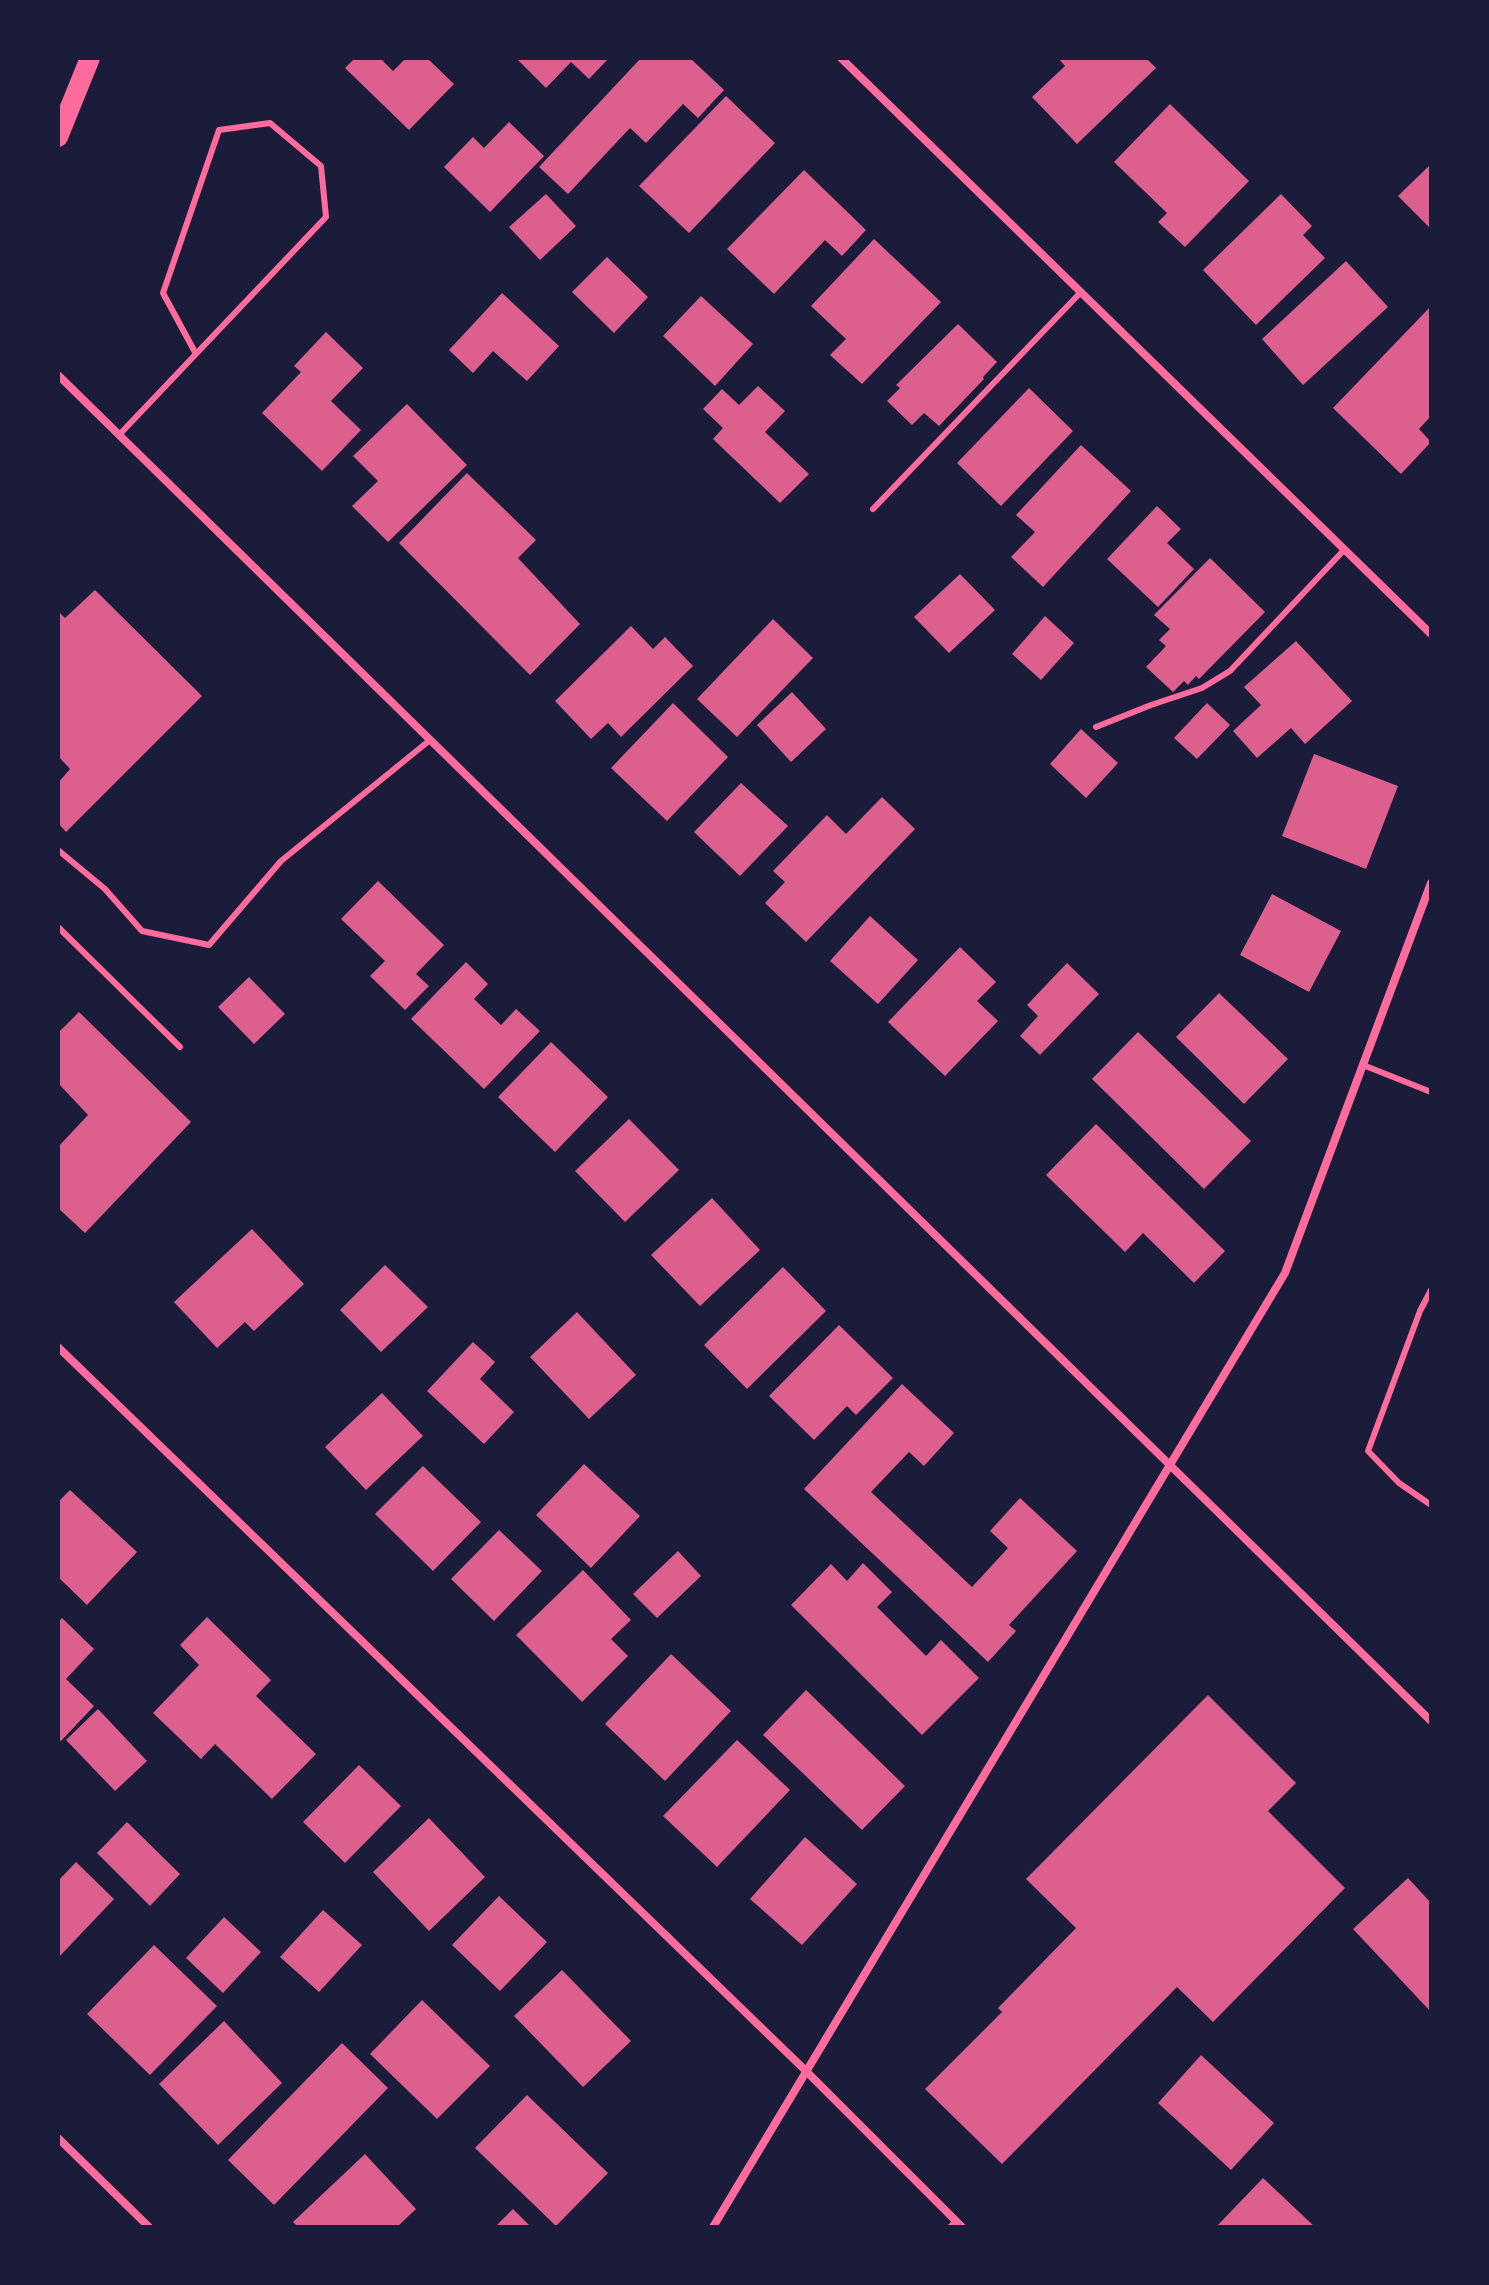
<!DOCTYPE html>
<html>
<head>
<meta charset="utf-8">
<style>
  body { margin:0 }
  #map { position:relative; width:1489px; height:2285px; overflow:hidden; background:#1b1b3a; font-family:"Fira Sans Condensed",sans-serif }
  canvas { display:block }
  .frame { position:absolute; inset:0; border:60px solid #1b1b3a; pointer-events:none }
</style>
</head>
<body>
<div id="map">
<canvas width="1489" height="2285"></canvas>
<div class="frame"></div>
</div>
<script>
const context = document.querySelector('canvas').getContext('2d');
context.lineJoin = 'round';
function paint(path, color) { context.fillStyle = color; context.fill(path, 'evenodd'); }
function stroke(path, color, width, dash) { context.strokeStyle = color; context.lineWidth = width; context.lineCap = dash ? 'butt' : 'round'; context.setLineDash(dash || []); context.stroke(path); }
paint(new Path2D(`
  M 355,58 L 380,58 L 393,71 L 406,58 L 427,58 L 454,84 L 409,130 L 345,68 Z
  M 516,58 L 609,58 L 589,79 L 571,62 L 546,88 Z
  M 641,58 L 690,58 L 724,90 L 698,118 L 683,104 L 646,143 L 630,128 L 568,194 L 539,167 Z
  M 1058,58 L 1146,58 L 1156,68 L 1077,144 L 1032,97 L 1065,66 Z
  M 726,96 L 775,143 L 689,233 L 639,186 Z
  M 1170,104 L 1249,181 L 1185,247 L 1158,222 L 1167,213 L 1114,162 Z
  M 509,122 L 544,156 L 490,212 L 444,167 L 473,137 L 484,148 Z
  M 1431,164 L 1431,229 L 1398,196 Z
  M 804,170 L 866,230 L 842,256 L 825,240 L 774,294 L 727,249 Z
  M 546,194 L 576,226 L 540,260 L 509,227 Z
  M 1281,194 L 1312,226 L 1303,235 L 1325,258 L 1256,325 L 1203,270 Z
  M 874,239 L 941,302 L 862,384 L 830,355 L 846,339 L 811,306 Z
  M 607,257 L 648,297 L 614,333 L 572,292 Z
  M 1346,261 L 1388,307 L 1303,385 L 1262,339 Z
  M 502,293 L 559,346 L 527,381 L 493,351 L 473,373 L 449,350 Z
  M 701,296 L 753,344 L 715,386 L 663,336 Z
  M 1431,306 L 1431,416 L 1419,429 L 1431,442 L 1401,474 L 1333,408 Z
  M 958,324 L 997,362 L 983,377 L 984,379 L 939,426 L 924,413 L 912,425 L 887,401 L 900,388 L 896,385 Z
  M 326,332 L 363,368 L 331,401 L 361,430 L 322,471 L 262,413 L 301,372 L 294,366 Z
  M 758,386 L 785,411 L 765,432 L 809,474 L 780,503 L 713,439 L 723,428 L 703,409 L 722,389 L 739,405 Z
  M 1029,388 L 1073,431 L 1001,506 L 957,463 Z
  M 407,404 L 467,465 L 388,542 L 352,506 L 378,481 L 353,456 Z
  M 1081,445 L 1131,491 L 1043,587 L 1011,557 L 1035,532 L 1016,515 Z
  M 467,473 L 536,540 L 518,558 L 580,624 L 530,675 L 399,543 Z
  M 1157,506 L 1181,529 L 1167,543 L 1194,569 L 1158,607 L 1107,559 Z
  M 1210,558 L 1265,612 L 1199,679 L 1196,676 L 1188,685 L 1184,681 L 1173,692 L 1146,667 L 1166,646 L 1159,640 L 1170,629 L 1154,615 Z
  M 960,574 L 995,610 L 949,653 L 914,617 Z
  M 95,590 L 202,696 L 66,832 L 58,823 L 58,783 L 70,769 L 58,756 L 58,611 L 65,618 Z
  M 1045,616 L 1074,643 L 1041,680 L 1012,654 Z
  M 773,619 L 813,658 L 737,737 L 697,699 Z
  M 631,626 L 653,649 L 665,637 L 693,666 L 621,737 L 608,723 L 591,739 L 555,701 Z
  M 1296,641 L 1352,701 L 1305,744 L 1291,728 L 1257,758 L 1233,731 L 1261,705 L 1244,687 Z
  M 792,692 L 826,729 L 791,762 L 757,725 Z
  M 673,703 L 728,757 L 667,821 L 611,768 Z
  M 1207,703 L 1230,725 L 1197,759 L 1174,738 Z
  M 1081,729 L 1118,763 L 1086,798 L 1050,764 Z
  M 1314,754 L 1398,786 L 1366,869 L 1282,836 Z
  M 741,783 L 788,826 L 740,876 L 694,832 Z
  M 882,797 L 915,829 L 806,942 L 765,903 L 785,882 L 773,871 L 827,815 L 846,834 Z
  M 378,881 L 444,945 L 416,974 L 429,986 L 405,1010 L 370,976 L 385,961 L 341,919 Z
  M 1272,894 L 1341,931 L 1309,992 L 1240,955 Z
  M 870,916 L 918,960 L 878,1004 L 830,961 Z
  M 960,947 L 996,982 L 977,1001 L 998,1021 L 945,1076 L 888,1022 Z
  M 466,962 L 488,984 L 474,999 L 501,1025 L 516,1009 L 540,1031 L 484,1089 L 411,1019 Z
  M 1067,963 L 1099,994 L 1040,1055 L 1020,1036 L 1038,1016 L 1027,1005 Z
  M 249,977 L 285,1014 L 254,1044 L 218,1007 Z
  M 1219,993 L 1288,1059 L 1244,1104 L 1176,1037 Z
  M 79,1012 L 191,1122 L 85,1233 L 58,1208 L 58,1147 L 88,1115 L 58,1083 L 58,1033 Z
  M 1138,1032 L 1251,1141 L 1204,1189 L 1092,1079 Z
  M 551,1042 L 608,1097 L 555,1152 L 498,1097 Z
  M 629,1119 L 679,1170 L 625,1222 L 575,1171 Z
  M 1096,1124 L 1225,1251 L 1194,1283 L 1143,1233 L 1125,1252 L 1046,1175 Z
  M 712,1198 L 760,1250 L 700,1306 L 651,1255 Z
  M 252,1229 L 304,1284 L 254,1331 L 245,1322 L 217,1348 L 174,1302 Z
  M 385,1265 L 428,1307 L 381,1352 L 340,1310 Z
  M 783,1267 L 826,1311 L 747,1389 L 704,1345 Z
  M 577,1312 L 636,1375 L 589,1419 L 530,1357 Z
  M 839,1325 L 893,1378 L 856,1415 L 847,1406 L 814,1440 L 769,1396 Z
  M 473,1342 L 495,1362 L 480,1379 L 514,1412 L 484,1444 L 427,1391 Z
  M 902,1384 L 954,1433 L 924,1466 L 909,1452 L 871,1492 L 972,1587 L 1008,1548 L 990,1531 L 1020,1498 L 1077,1551 L 1009,1625 L 1016,1631 L 988,1662 L 804,1489 Z
  M 382,1393 L 423,1436 L 366,1490 L 325,1447 Z
  M 584,1464 L 640,1516 L 591,1568 L 536,1515 Z
  M 423,1466 L 481,1522 L 433,1571 L 375,1514 Z
  M 70,1490 L 137,1552 L 87,1605 L 58,1577 L 58,1502 Z
  M 499,1530 L 542,1571 L 494,1621 L 451,1579 Z
  M 678,1551 L 701,1576 L 657,1618 L 633,1594 Z
  M 863,1563 L 892,1592 L 877,1607 L 926,1656 L 941,1640 L 979,1678 L 922,1735 L 791,1605 L 831,1564 L 847,1581 Z
  M 583,1570 L 631,1620 L 611,1639 L 628,1656 L 582,1702 L 516,1635 Z
  M 207,1617 L 271,1680 L 256,1696 L 316,1754 L 272,1799 L 215,1744 L 201,1759 L 153,1713 L 199,1665 L 180,1645 Z
  M 62,1618 L 94,1649 L 66,1679 L 94,1706 L 61,1741 L 58,1738 L 58,1622 Z
  M 671,1654 L 731,1711 L 665,1781 L 605,1724 Z
  M 806,1690 L 905,1786 L 862,1830 L 763,1735 Z
  M 1208,1695 L 1296,1783 L 1268,1811 L 1345,1888 L 1213,2022 L 1177,1987 L 1002,2164 L 925,2089 L 1002,2012 L 998,2008 L 1076,1928 L 1026,1879 Z
  M 98,1709 L 147,1761 L 115,1791 L 66,1740 Z
  M 737,1740 L 790,1790 L 717,1867 L 663,1816 Z
  M 359,1765 L 401,1806 L 345,1863 L 303,1822 Z
  M 429,1818 L 485,1877 L 429,1931 L 373,1872 Z
  M 127,1822 L 180,1874 L 150,1906 L 97,1853 Z
  M 805,1837 L 857,1884 L 802,1945 L 750,1899 Z
  M 76,1862 L 114,1899 L 58,1958 L 58,1881 Z
  M 1408,1878 L 1431,1903 L 1431,2012 L 1353,1929 Z
  M 499,1896 L 547,1942 L 500,1991 L 452,1945 Z
  M 323,1910 L 362,1945 L 319,1992 L 280,1957 Z
  M 224,1917 L 261,1952 L 223,1993 L 186,1958 Z
  M 154,1945 L 217,2006 L 150,2075 L 87,2014 Z
  M 562,1970 L 631,2041 L 583,2087 L 514,2016 Z
  M 422,2000 L 490,2066 L 437,2119 L 370,2054 Z
  M 224,2021 L 282,2083 L 218,2145 L 159,2084 Z
  M 342,2043 L 388,2088 L 274,2205 L 228,2160 Z
  M 1201,2055 L 1274,2123 L 1231,2170 L 1158,2103 Z
  M 527,2095 L 608,2173 L 556,2226 L 475,2148 Z
  M 365,2154 L 416,2209 L 397,2227 L 298,2227 L 293,2222 Z
  M 1263,2178 L 1315,2227 L 1216,2227 Z
  M 513,2209 L 531,2227 L 495,2227 Z`), '#dd5f8e');
stroke(new Path2D(`
  M 119,435 L 326,217 L 321,166 L 270,123 L 219,130 L 163,293 L 196,354
  M 873,509 L 1081,292
  M 1096,727 L 1151,705 L 1202,688 L 1230,671 L 1344,550
  M 58,850 L 105,889 L 142,931 L 209,945 L 281,861 L 430,740
  M 59,928 L 180,1047
  M 1363,1065 L 1431,1092
  M 1431,1290 L 1420,1311 L 1368,1451 L 1399,1483 L 1431,1505
  M 950,2227 L 956,2221`), '#ff6b9d', 6);
stroke(new Path2D(`
  M 841,58 L 1431,634
  M 58,375 L 1431,1721
  M 58,1347 L 805,2070 L 962,2227
  M 58,2138 L 149,2227
  M 713,2227 L 1285,1273 L 1431,883`), '#ff6b9d', 8);
stroke(new Path2D(`
  M 58,137 L 90,58`), '#ff6b9d', 20);
</script>
</body>
</html>
